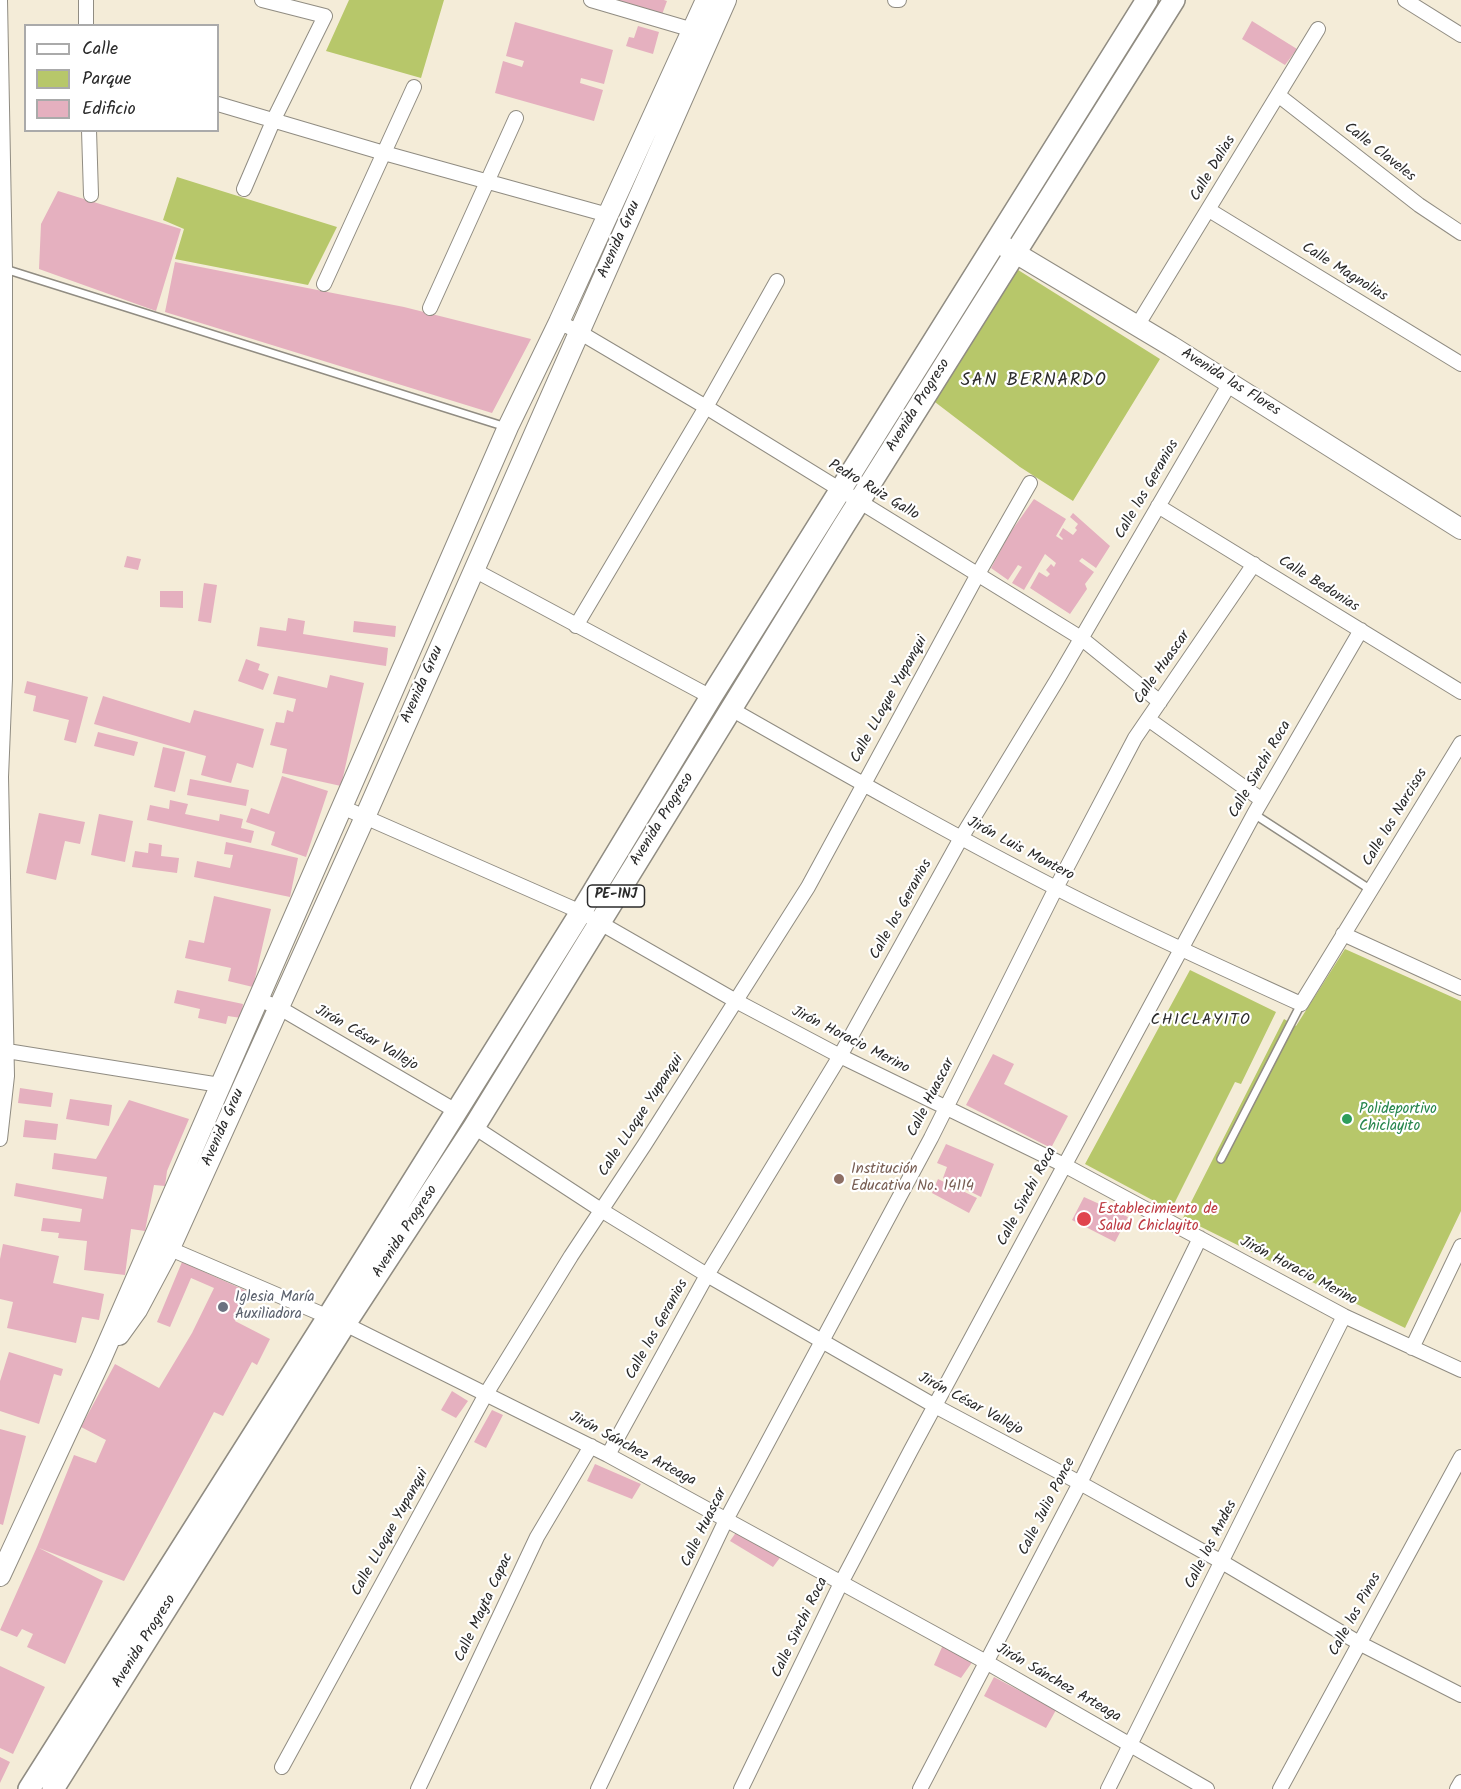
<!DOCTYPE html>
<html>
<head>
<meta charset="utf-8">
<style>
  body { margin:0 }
  #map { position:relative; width:1461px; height:1789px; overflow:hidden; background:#f4ecd8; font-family:Kalam,sans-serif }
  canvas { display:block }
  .legend { position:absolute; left:24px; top:24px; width:195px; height:108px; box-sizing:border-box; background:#fff; border:2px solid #aaa; margin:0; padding:8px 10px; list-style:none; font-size:18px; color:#2b2b2b }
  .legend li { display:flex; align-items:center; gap:12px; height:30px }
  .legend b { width:30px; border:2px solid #aaa }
</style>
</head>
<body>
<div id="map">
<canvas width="1461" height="1789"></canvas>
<ul class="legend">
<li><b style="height:8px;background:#fff"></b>Calle</li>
<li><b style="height:16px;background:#b7c76a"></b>Parque</li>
<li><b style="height:16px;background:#e5b0bf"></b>Edificio</li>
</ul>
</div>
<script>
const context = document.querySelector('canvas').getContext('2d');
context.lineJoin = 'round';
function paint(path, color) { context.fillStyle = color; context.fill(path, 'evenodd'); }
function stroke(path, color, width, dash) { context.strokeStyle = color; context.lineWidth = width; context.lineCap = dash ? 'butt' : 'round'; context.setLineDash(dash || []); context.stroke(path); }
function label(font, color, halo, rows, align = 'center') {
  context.font = font + ' Kalam,sans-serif'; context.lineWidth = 4.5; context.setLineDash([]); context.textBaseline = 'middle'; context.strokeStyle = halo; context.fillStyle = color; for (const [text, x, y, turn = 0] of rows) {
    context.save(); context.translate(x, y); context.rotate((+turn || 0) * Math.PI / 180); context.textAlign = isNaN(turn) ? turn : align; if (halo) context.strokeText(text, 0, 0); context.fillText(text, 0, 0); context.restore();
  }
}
paint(new Path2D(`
  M 349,0 L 444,0 L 421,78 L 326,51 Z
  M 177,177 L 337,227 L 308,285 L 175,259 L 184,229 L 163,220 Z
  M 1015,268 L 1160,359 L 1073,501 L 1020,467 L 931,399 Z
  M 1345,949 L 1461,1001 L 1461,1211 L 1405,1328 L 1183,1218 L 1284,1019 L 1296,1026 Z
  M 1190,970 L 1276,1012 L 1241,1084 L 1235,1082 L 1171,1210 L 1085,1164 Z`), '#b7c76a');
paint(new Path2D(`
  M 598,0 L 664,0 L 667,1 L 660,20 Z
  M 1252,21 L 1297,49 L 1285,65 L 1242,39 Z
  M 515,22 L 613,50 L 604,84 L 581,78 L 580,83 L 603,90 L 594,121 L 495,93 L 503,61 L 522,67 L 524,61 L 506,56 Z
  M 638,26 L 659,32 L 653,54 L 626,46 L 629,37 L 634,38 Z
  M 58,191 L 181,229 L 156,311 L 39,269 L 41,224 Z
  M 175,262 L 404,307 L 531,339 L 492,413 L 165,312 Z
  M 1034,499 L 1066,519 L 1056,536 L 1062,540 L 1063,539 L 1059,535 L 1063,528 L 1073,535 L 1077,530 L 1075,528 L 1078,524 L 1070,517 L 1073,513 L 1110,546 L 1096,568 L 1082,558 L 1079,561 L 1094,572 L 1085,584 L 1087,589 L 1070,614 L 1030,588 L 1039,572 L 1047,577 L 1050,574 L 1046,570 L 1051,564 L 1054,567 L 1056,563 L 1045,554 L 1024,590 L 1012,583 L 1022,567 L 1018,565 L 1008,580 L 991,568 L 1010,533 Z
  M 127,556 L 141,559 L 138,570 L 124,567 Z
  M 204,583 L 217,585 L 211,623 L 198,621 Z
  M 160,591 L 183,591 L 183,608 L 160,607 Z
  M 288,618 L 305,621 L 303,634 L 388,648 L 386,666 L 257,646 L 260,627 L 286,631 Z
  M 354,621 L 396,626 L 395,637 L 353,632 Z
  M 246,659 L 260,664 L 258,670 L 269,674 L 263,690 L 238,681 Z
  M 330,675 L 364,683 L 341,786 L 282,773 L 287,749 L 270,745 L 276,722 L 284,723 L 287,710 L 293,712 L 296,699 L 273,694 L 278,676 L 327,688 Z
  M 27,681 L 88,697 L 76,743 L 64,740 L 69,720 L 33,711 L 36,696 L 24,693 Z
  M 103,696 L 190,723 L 194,710 L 264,729 L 253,768 L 237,763 L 231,783 L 201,775 L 206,756 L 94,724 Z
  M 98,732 L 138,742 L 134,756 L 94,746 Z
  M 163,747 L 185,752 L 175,792 L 154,787 Z
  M 282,776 L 328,791 L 306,857 L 271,845 L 275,832 L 246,822 L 251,808 L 269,814 Z
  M 190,779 L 249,790 L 246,806 L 187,795 Z
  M 170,800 L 188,804 L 185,814 L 219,821 L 220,814 L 243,819 L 241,828 L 254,831 L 251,843 L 147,820 L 150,805 L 169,809 Z
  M 39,813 L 85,822 L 80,844 L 65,841 L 56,880 L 26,873 Z
  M 99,814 L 133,821 L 125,862 L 91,855 Z
  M 226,842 L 298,858 L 290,897 L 194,877 L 197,861 L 230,868 L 233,855 L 224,854 Z
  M 149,843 L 162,845 L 161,856 L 179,858 L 177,873 L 132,867 L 135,851 L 148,853 Z
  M 214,896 L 271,909 L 253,987 L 228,981 L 231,968 L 185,958 L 189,940 L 204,943 Z
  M 177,990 L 243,1004 L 241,1018 L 228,1016 L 226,1024 L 198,1018 L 200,1009 L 174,1003 Z
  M 993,1054 L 1014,1064 L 1004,1084 L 1068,1116 L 1051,1148 L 966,1105 Z
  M 20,1088 L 53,1093 L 51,1107 L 18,1103 Z
  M 70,1099 L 112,1105 L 109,1126 L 66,1119 Z
  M 129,1100 L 189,1119 L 167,1171 L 165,1186 L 154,1185 L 145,1231 L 131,1229 L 125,1275 L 84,1270 L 87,1241 L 58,1238 L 59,1233 L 41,1231 L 43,1218 L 80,1222 L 82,1209 L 14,1196 L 16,1183 L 103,1199 L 107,1177 L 52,1169 L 54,1153 L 96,1159 Z
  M 25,1120 L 58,1124 L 56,1140 L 23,1137 Z
  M 946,1144 L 994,1164 L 981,1197 L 943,1178 L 947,1167 L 937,1163 Z
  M 938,1179 L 977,1198 L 969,1213 L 932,1193 Z
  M 1084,1197 L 1128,1217 L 1115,1242 L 1072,1220 Z
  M 3,1244 L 59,1256 L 53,1283 L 104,1294 L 99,1320 L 82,1317 L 76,1343 L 7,1328 L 13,1302 L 0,1299 L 0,1259 Z
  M 182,1262 L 249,1292 L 235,1321 L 270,1339 L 257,1365 L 252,1362 L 223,1416 L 214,1412 L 124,1581 L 39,1548 L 103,1581 L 65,1664 L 27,1647 L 33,1634 L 22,1629 L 17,1637 L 0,1630 L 37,1547 L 74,1455 L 96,1463 L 106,1440 L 81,1427 L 115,1364 L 159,1388 L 192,1333 L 214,1288 L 191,1278 L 170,1327 L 157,1322 Z
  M 9,1352 L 63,1369 L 61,1376 L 54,1374 L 39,1424 L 0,1411 L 0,1381 Z
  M 452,1391 L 468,1401 L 456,1418 L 441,1410 Z
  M 492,1410 L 503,1415 L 486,1448 L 474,1442 Z
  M 0,1429 L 26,1436 L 3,1525 L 0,1524 Z
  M 595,1464 L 641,1484 L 632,1499 L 587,1481 Z
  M 737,1531 L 782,1555 L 773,1567 L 730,1541 Z
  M 943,1645 L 973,1661 L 961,1678 L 934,1665 Z
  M 0,1666 L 45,1687 L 13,1754 L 0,1748 Z
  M 994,1677 L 1056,1710 L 1046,1728 L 984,1696 Z
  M 0,1757 L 10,1762 L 0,1783 Z`), '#e5b0bf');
const lane = new Path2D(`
  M 5,269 L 506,427
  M 1254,814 L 1371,890
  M 1221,1159 L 1301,1004`);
const street = new Path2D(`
  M 86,0 L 86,26
  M 591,0 L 693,30
  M 895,0 L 899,0
  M 1405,0 L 1461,35
  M 1278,95 L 1419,205 L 1461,233
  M 218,104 L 384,153 L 608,215
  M 89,130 L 91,195
  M 244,189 L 274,119 L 325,16 L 262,0
  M 1209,210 L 1461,364
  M 324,284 L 414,87
  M 430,308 L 516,118
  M 559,322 L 579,332 L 706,407 L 1081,638 L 1160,702
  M 1137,326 L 1318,29
  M 1158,506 L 1461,692
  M 474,570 L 711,697
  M 576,626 L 706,407 L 777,281
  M 731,709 C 838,770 945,831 1054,887 C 1135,929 1218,966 1301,1004 L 1461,743
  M 1148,719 L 1262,800
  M 342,807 L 581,912 L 736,1001 L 840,1056 L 1064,1165 L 1344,1316 L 1461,1370
  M 1343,934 L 1461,988
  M 257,999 L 278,1007 L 456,1111
  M 7,1051 L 220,1085
  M 474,1127 L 601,1210 L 707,1275 L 935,1406 L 1080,1483 L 1222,1562 L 1359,1643 L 1461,1695
  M 0,1139 L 7,1076 L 1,777 L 5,679 L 5,269 L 0,0
  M 161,1245 L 345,1324 L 608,1455 L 986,1662 L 1207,1789
  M 1412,1348 L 1461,1246
  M 608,1455 L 707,1275 L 840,1056 L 961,838 L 1057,680 L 1230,383
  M 282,1767 L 486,1394 L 571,1256 L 645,1144 L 808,887 L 978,574 L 1030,483
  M 418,1789 L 537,1537 L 591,1446
  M 598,1789 L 726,1520 L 931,1138 L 1056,888 L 1135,738 L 1254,564
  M 741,1789 L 841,1583 L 911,1450 L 1254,814 L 1361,630
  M 920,1789 L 1080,1483 L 1200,1238
  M 1108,1789 L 1344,1316
  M 1280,1789 L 1461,1457
  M 1457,1789 L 1461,1782`);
const secondary = new Path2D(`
  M 1002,245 L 1171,346 L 1461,529
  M 119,1335 L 137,1310 L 170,1248 L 365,817 L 726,0
  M 0,1576 L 101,1359 L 508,427 L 559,322 L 706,0`);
const primary = new Path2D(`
  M 29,1789 L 328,1317 L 581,912 L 711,697 L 1147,0
  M 53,1789 L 345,1324 L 474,1127 L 843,527 L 1174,0`);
stroke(lane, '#908c82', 10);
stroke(street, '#908c82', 16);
stroke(secondary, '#908c82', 22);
stroke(primary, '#908c82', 24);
stroke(lane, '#fff', 7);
stroke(street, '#fff', 14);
stroke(secondary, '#fff', 20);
stroke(primary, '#fff', 21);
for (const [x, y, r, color] of [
  [1347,1119,6,"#2e9e5b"],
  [839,1179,6,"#8d6e63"],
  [1084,1219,8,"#e0444e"],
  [223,1307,6,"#6b7280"]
]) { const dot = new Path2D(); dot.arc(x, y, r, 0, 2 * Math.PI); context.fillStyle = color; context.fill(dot); stroke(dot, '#fff', 2); }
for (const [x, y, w] of [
  [616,896,57]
]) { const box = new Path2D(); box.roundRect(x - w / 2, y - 11, w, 22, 4.5); context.fillStyle = '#fff'; context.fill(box); stroke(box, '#2b2b2b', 1.5); }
label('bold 14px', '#2b2b2b', null, [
  ["PE-1NJ",616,896]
]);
label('15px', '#2b2b2b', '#fff', [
  ["Calle Claveles",1379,153,38],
  ["Calle Dalias",1214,169,-59],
  ["Avenida Grau",620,240,-66],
  ["Calle Magnolias",1344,273,32],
  ["Avenida las Flores",1230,383,32],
  ["Avenida Progreso",919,406,-58],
  ["Calle los Geranios",1148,490,-60],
  ["Pedro Ruiz Gallo",873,491,31],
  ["Calle Bedonias",1318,585,32],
  ["Calle Huascar",1163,668,-55],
  ["Avenida Grau",423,685,-66],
  ["Calle LLoque Yupanqui",890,700,-61],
  ["Calle Sinchi Roca",1261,770,-60],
  ["Calle los Narcisos",1396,818,-59],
  ["Avenida Progreso",663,820,-58],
  ["Jirón Luis Montero",1020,850,28],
  ["Calle los Geranios",902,910,-61],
  ["Jirón César Vallejo",366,1039,30],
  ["Jirón Horacio Merino",850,1041,27],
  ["Calle Huascar",932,1098,-63],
  ["Calle LLoque Yupanqui",642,1116,-57],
  ["Avenida Grau",224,1128,-66],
  ["Calle Sinchi Roca",1028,1197,-62],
  ["Avenida Progreso",406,1232,-57],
  ["Jirón Horacio Merino",1298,1272,28],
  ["Calle los Geranios",658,1330,-61],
  ["Jirón César Vallejo",970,1405,28],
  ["Jirón Sánchez Arteaga",632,1450,28],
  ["Calle Julio Ponce",1048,1507,-63],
  ["Calle Huascar",705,1528,-64],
  ["Calle LLoque Yupanqui",391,1533,-61],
  ["Calle los Andes",1212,1545,-63],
  ["Calle Mayta Capac",485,1608,-65],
  ["Calle los Pinos",1356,1615,-61],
  ["Calle Sinchi Roca",801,1628,-64],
  ["Avenida Progreso",145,1642,-58],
  ["Jirón Sánchez Arteaga",1058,1684,30]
]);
label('15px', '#27864d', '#fff', [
  ["Polideportivo",1359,1110],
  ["Chiclayito",1359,1127]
], 'left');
label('15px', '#785e54', '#fff', [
  ["Institución",851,1170],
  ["Educativa No. 14114",851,1187]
], 'left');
label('15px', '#be3a42', '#fff', [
  ["Establecimiento de",1098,1210],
  ["Salud Chiclayito",1098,1227]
], 'left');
label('15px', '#5b616d', '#fff', [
  ["Iglesia María",235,1298],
  ["Auxiliadora",235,1315]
], 'left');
context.letterSpacing = '1.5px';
label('16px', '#2b2b2b', '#fff', [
  ["CHICLAYITO",1201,1021]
]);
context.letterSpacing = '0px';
context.letterSpacing = '1.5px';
label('18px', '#2b2b2b', '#fff', [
  ["SAN BERNARDO",1034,382]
]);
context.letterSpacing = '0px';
</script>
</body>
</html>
